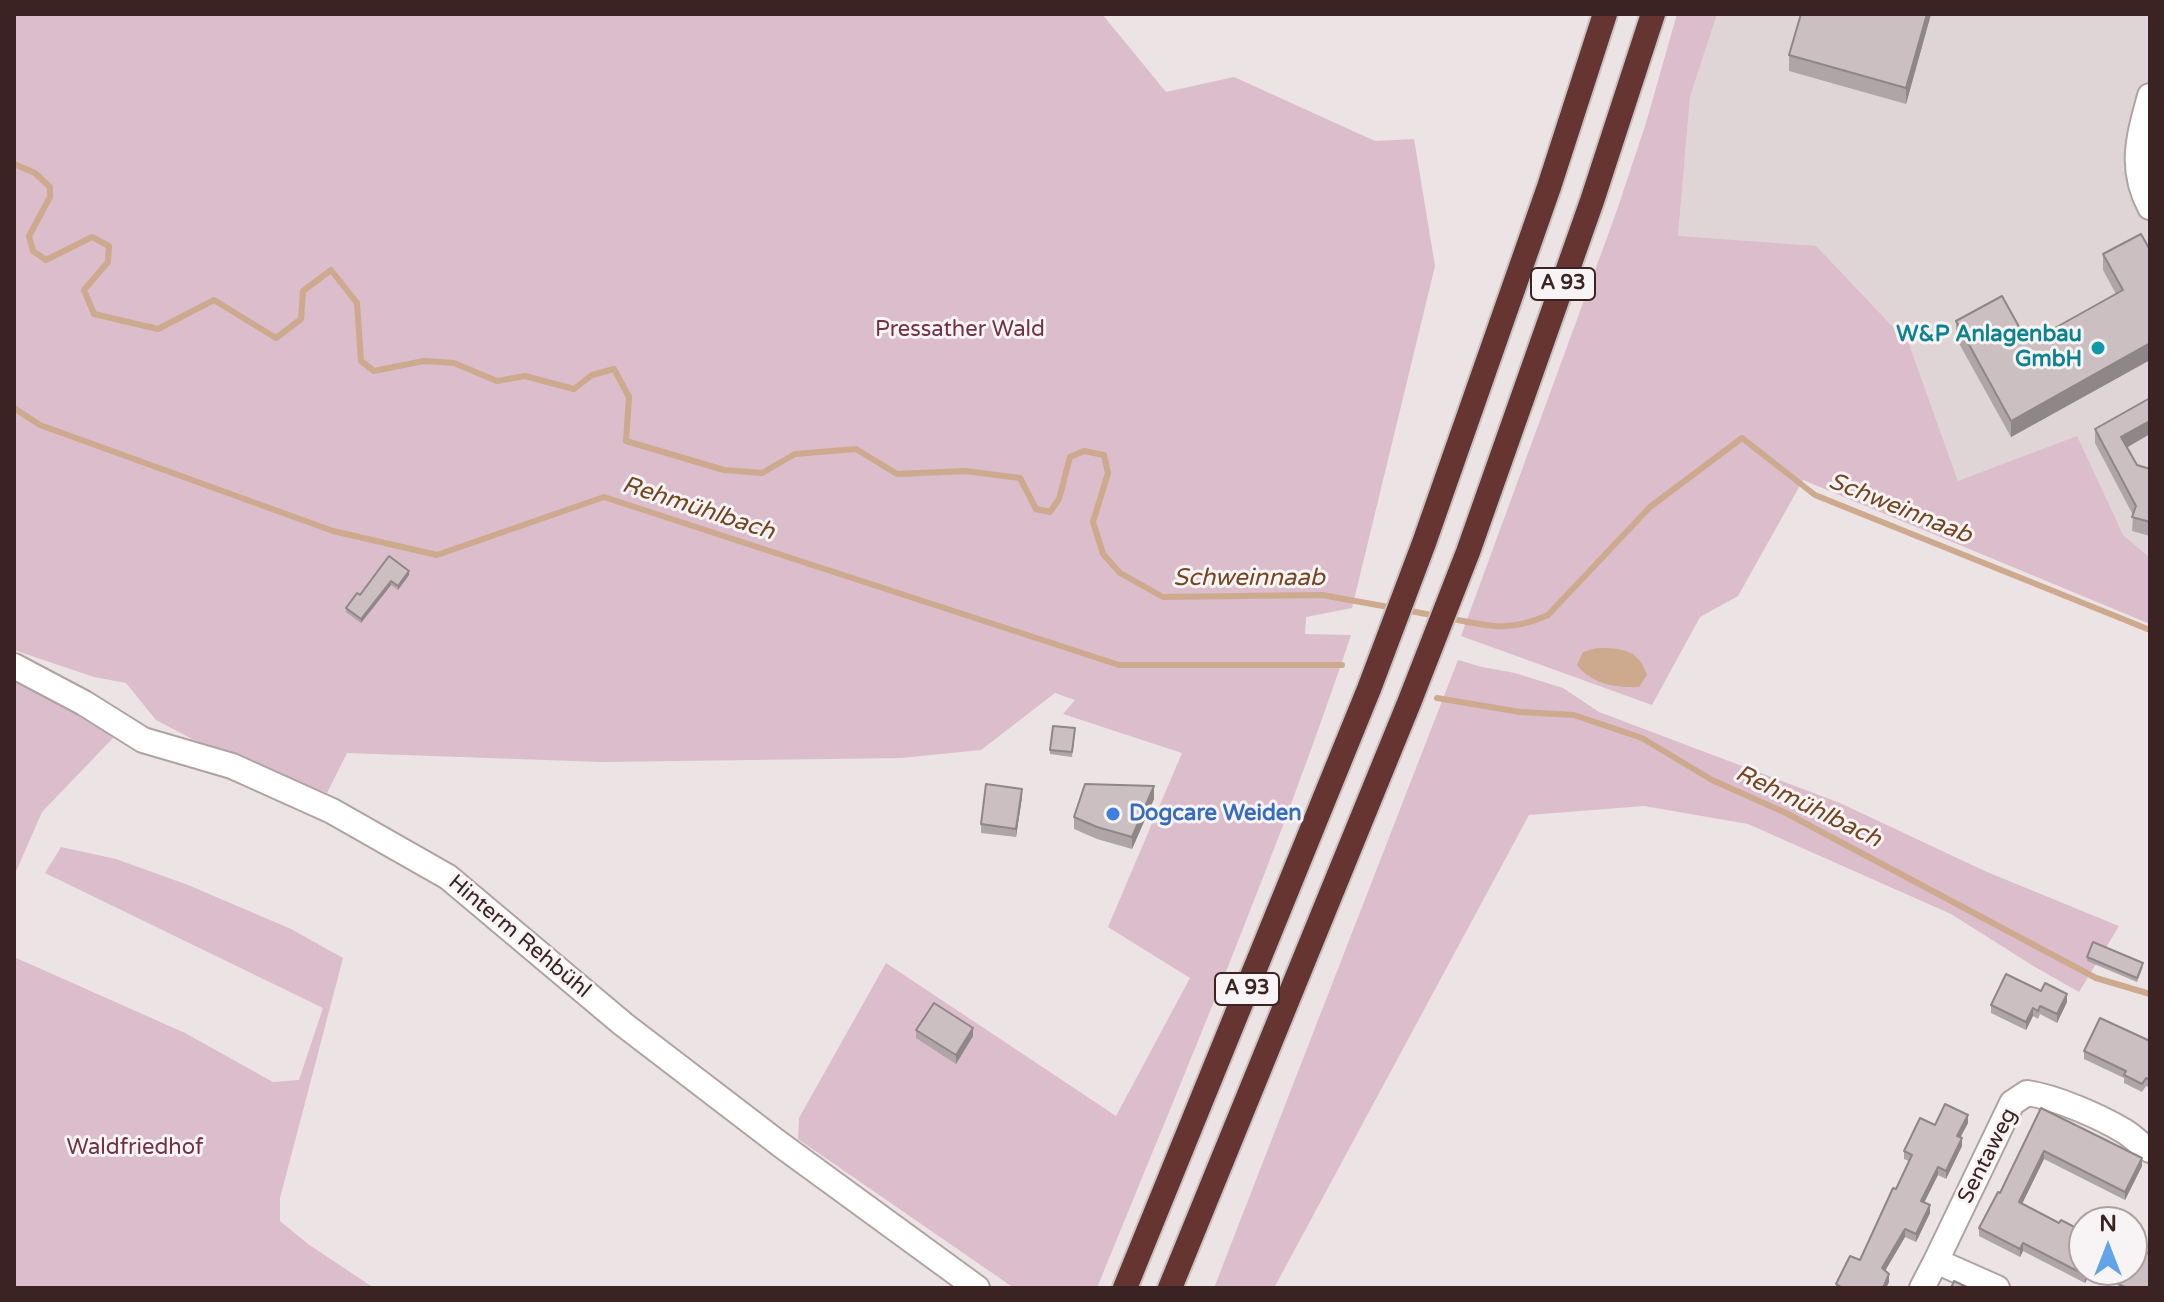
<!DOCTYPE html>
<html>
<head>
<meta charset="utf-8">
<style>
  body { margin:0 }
  #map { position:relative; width:2164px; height:1302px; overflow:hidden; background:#ece3e4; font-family:"Varela Round",sans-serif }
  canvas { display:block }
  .frame { position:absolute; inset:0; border:16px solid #3c2323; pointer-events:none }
  .north { position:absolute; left:2068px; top:1206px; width:80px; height:80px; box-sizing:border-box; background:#f8f3f4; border:2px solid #ada0a0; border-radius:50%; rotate:0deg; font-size:22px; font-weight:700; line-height:32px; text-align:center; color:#3c2323 }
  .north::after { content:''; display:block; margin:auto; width:28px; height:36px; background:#63a4e9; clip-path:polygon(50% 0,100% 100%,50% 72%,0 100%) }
</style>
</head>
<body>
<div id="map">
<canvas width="2164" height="1302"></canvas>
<div class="frame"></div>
<div class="north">N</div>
</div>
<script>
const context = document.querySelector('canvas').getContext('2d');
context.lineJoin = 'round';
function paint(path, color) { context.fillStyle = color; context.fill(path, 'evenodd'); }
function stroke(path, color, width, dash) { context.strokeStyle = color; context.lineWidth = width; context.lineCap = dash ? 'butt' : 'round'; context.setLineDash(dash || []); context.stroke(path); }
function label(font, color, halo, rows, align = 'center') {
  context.font = font + ' "Varela Round",sans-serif'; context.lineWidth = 6; context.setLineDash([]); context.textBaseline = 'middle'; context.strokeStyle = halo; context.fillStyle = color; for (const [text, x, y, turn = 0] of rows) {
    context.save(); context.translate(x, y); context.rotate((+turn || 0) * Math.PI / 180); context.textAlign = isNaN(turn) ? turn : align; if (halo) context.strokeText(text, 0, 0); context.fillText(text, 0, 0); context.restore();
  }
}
paint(new Path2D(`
  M 1717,14 L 2150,14 L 2150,559 L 1958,481 L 1909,344 L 1678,236 L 1690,97 Z`), '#dfd4d6');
paint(new Path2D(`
  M 14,14 L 1102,14 L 1166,92 L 1234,77 L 1375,141 L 1414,139 L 1435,266 L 1352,608 L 1306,617 L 1305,634 L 1351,635 C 1277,856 1185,1072 1097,1288 L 1014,1288 L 798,1139 L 799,1118 L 886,963 L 1116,1116 L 1190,978 L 1108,927 L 1182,753 L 1063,714 L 1075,700 L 1055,693 L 981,750 L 901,758 L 602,762 L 347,753 L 327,793 L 194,740 L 156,720 L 126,683 L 94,677 L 14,650 Z
  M 1677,14 L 1717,14 L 1690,97 L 1678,236 L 1816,246 L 1909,344 L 1958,481 L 2077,436 L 2123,535 L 2150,558 L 2150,624 L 1803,480 L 1738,596 L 1700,617 L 1652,705 L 1461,636 L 1616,213 L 1646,123 Z
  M 1458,660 L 1482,667 L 1515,673 L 1563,688 L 1599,712 L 1840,803 L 1987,872 L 2119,926 L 2079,992 L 2035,967 L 1951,914 L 1748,824 L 1644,806 L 1529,815 L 1274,1288 L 1214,1288 Z
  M 14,667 L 87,715 L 113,738 L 42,812 L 14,876 Z
  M 61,847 L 116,859 L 188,885 L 291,929 L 343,958 L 280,1198 L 280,1221 L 308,1244 L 374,1288 L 14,1288 L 14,957 L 185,1033 L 273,1082 L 299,1080 L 323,1008 L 45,873 Z`), '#dbbdcb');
paint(new Path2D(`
  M 1597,648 C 1622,648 1638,649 1647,675 L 1639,687 C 1615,688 1592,684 1577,665 L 1583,652 Z`), '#cda98e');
stroke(new Path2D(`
  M 14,164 L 35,173 L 50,187 L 50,197 L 29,236 L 33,251 L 46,260 L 92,237 L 109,246 L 108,262 L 84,290 L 94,314 L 158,329 L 214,300 L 276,338 L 301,319 L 303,291 L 331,270 L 357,303 L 361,361 L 374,371 L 424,361 L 454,363 L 497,381 L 525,376 L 574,389 L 592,375 L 614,369 L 629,397 L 626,441 L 724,470 L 762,473 L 795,454 L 856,449 L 897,474 L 965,471 L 1020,478 L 1036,509 L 1050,512 L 1059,499 L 1070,457 L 1084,451 L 1104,455 L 1108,473 L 1093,522 L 1103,554 L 1120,573 L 1163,597 L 1322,595 L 1394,608
  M 14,408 L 40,425 L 333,531 L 437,555 L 604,497 L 1119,665 L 1342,665
  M 1405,610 L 1437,616
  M 1448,618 C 1489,626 1508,633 1548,615 L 1650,507 L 1742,438 L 1815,495 L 2150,630
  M 1437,698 L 1520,712 L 1574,715 L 1642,738 L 1712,780 L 1786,813 L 2096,978 L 2150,994`), '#cda98e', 6);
const minor = new Path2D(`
  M 2150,96 C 2139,136 2129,168 2150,207
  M 14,666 L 84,703 L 143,740 L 232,766 L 332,811 L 448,877 L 623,1024 L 781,1145 L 977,1288
  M 1936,1261 L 2012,1103 L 2027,1093 C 2055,1097 2099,1116 2124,1131 C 2133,1136 2140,1145 2150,1150
  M 1922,1288 L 1936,1261 L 1997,1288`);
const highway = new Path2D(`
  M 1125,1288 L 1369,689 L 1424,543 L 1549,187 L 1605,14
  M 1170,1288 L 1409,703 L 1468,552 L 1592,201 L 1653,14`);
stroke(minor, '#b0a2a2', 28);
stroke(highway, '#c8c1c1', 28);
stroke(minor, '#fff', 24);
stroke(highway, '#663431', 24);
paint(new Path2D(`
  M 1931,14 L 1906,104 L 1789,71 L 1789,55 Z
  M 2150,250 L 2150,360 L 2011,437 L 1956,338 L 1956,321 L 2028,343 L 2116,294 L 2103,270 L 2103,254 Z
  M 2095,429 L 2127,448 L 2137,465 L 2150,469 L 2150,536 L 2132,531 L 2133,515 L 2095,443 Z
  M 389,556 L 409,575 L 398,590 L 391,585 L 361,623 L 346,612 L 346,608 L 360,595 Z
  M 1075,732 L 1072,757 L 1050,754 L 1050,750 Z
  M 1022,797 L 1016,837 L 981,833 L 981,824 Z
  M 1154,799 L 1132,849 L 1097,839 L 1074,829 L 1074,817 Z
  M 2087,957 L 2143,967 L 2137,982 L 2087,961 Z
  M 2067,1002 L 2057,1023 L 2040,1014 L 2038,1019 L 2033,1016 L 2026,1030 L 1991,1013 L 1991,1005 Z
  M 916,1030 L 973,1036 L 956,1064 L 916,1038 Z
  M 2150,1041 L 2150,1088 L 2146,1086 L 2142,1092 L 2124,1083 L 2124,1078 L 2084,1059 L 2084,1051 Z
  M 2041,1108 L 2142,1166 L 2125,1200 L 2044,1159 L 2022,1204 L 2084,1270 L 2092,1270 L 2085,1283 L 2023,1251 L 2020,1257 L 1979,1236 L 1979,1228 L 2000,1193 Z
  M 1968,1123 L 1960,1137 L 1962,1146 L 1946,1179 L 1938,1175 L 1924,1202 L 1930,1213 L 1916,1242 L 1905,1237 L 1885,1271 L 1889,1282 L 1886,1288 L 1836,1288 L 1836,1284 L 1860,1260 L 1896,1189 L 1909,1161 L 1904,1159 L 1904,1151 L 1935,1125 Z`), '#afa4a6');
paint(new Path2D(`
  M 1927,14 L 1931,14 L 1906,104 L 1906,88 Z
  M 2150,343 L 2150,360 L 2011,437 L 2011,421 Z
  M 2150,421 L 2150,434 L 2121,451 L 2121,437 Z
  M 409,571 L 409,575 L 398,590 L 398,586 Z
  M 391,581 L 391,585 L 361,623 L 361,619 Z
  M 1154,786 L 1154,799 L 1132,849 L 1132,837 Z
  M 1022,789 L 1022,797 L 1016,837 L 1016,829 Z
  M 2067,994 L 2067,1002 L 2057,1023 L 2057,1014 Z
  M 2033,1008 L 2033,1016 L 2026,1030 L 2026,1022 Z
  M 973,1028 L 973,1036 L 956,1064 L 956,1055 Z
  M 1968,1115 L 1968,1123 L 1957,1144 L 1957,1136 Z
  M 1962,1138 L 1962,1146 L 1946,1179 L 1946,1171 Z
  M 2044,1151 L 2044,1159 L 2019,1210 L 2019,1202 Z
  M 2142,1158 L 2142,1166 L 2125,1200 L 2125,1192 Z
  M 1938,1167 L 1938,1175 L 1921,1209 L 1921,1201 Z
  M 1930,1205 L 1930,1213 L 1916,1242 L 1916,1234 Z
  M 1905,1229 L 1905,1237 L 1882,1276 L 1882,1268 Z
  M 2023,1243 L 2023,1251 L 2020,1257 L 2020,1249 Z
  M 2088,1270 L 2092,1270 L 2085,1283 L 2085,1275 Z
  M 1889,1274 L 1889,1282 L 1886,1288 L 1883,1288 Z`), '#8f8687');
const building = new Path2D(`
  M 1801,14 L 1927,14 L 1906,88 L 1789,55 Z
  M 2141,234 L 2150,250 L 2150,343 L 2011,421 L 1956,321 L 2002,296 L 2028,343 L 2123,290 L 2103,254 Z
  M 2150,398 L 2150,421 L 2121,437 L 2137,465 L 2150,469 L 2150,522 L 2132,517 L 2136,506 L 2095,429 Z
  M 389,556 L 409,571 L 398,586 L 391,581 L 361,619 L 346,608 L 357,593 L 360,595 Z
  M 1053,726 L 1075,728 L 1072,752 L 1050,750 Z
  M 986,784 L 1022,789 L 1016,829 L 981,824 Z
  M 1085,784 L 1154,786 L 1132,837 L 1097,827 L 1074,817 Z
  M 2093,942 L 2143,963 L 2137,978 L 2087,957 Z
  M 2006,974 L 2041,991 L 2045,983 L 2067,994 L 2057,1014 L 2040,1006 L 2038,1011 L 2033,1008 L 2026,1022 L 1991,1005 Z
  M 934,1003 L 973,1028 L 956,1055 L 916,1030 Z
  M 2100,1018 L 2150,1041 L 2150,1080 L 2146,1078 L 2142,1084 L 2124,1075 L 2126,1071 L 2084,1051 Z
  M 1945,1104 L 1968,1115 L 1957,1136 L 1962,1138 L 1946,1171 L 1938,1167 L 1921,1201 L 1930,1205 L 1916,1234 L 1905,1229 L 1882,1268 L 1889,1274 L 1883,1288 L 1843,1288 L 1836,1284 L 1850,1256 L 1860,1260 L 1893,1188 L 1896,1189 L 1912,1155 L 1904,1151 L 1920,1118 L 1935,1125 Z
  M 2041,1108 L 2142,1158 L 2125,1192 L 2044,1151 L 2019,1202 L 2059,1223 L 2061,1220 L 2084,1232 L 2084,1270 L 2088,1270 L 2085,1275 L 2023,1243 L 2020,1249 L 1979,1228 L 1998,1192 L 2000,1193 Z
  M 2136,1247 L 2150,1254 L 2150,1288 L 2127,1288 L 2118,1284 L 2124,1270 L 2132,1270 L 2132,1255 Z
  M 1954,1281 L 1969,1288 L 1951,1288 Z`);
paint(building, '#ccbfc1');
stroke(building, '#8f8687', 2);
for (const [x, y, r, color] of [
  [2098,348,8,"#0f9aa8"],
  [1113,814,8,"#3f7fe0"]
]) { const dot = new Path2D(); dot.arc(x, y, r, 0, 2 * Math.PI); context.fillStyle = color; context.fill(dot); stroke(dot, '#f8f3f4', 3); }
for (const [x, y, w] of [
  [1563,284,64],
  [1247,989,64]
]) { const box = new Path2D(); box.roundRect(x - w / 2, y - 16, w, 32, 6); context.fillStyle = '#f8f3f4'; context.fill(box); stroke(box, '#3c2323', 2); }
label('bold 20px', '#3c2323', null, [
  ["A 93",1563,284],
  ["A 93",1247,989]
]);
label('22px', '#703046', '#f8f3f4', [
  ["Pressather Wald",960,330],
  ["Waldfriedhof",135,1148]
]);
label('bold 22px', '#0d838f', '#f8f3f4', [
  ["W&P Anlagenbau",2082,335],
  ["GmbH",2082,360]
], 'right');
label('bold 22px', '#366cbe', '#f8f3f4', [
  ["Dogcare Weiden",1129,814]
], 'left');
label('22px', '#3c2323', '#f8f3f4', [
  ["Hinterm Rehbühl",519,937,40],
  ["Sentaweg",1988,1156,-63]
]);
label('italic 24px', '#744521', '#f8f3f4', [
  ["Rehmühlbach",698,509,18],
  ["Schweinnaab",1900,509,22],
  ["Schweinnaab",1249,579],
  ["Rehmühlbach",1808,807,26]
]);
</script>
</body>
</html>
